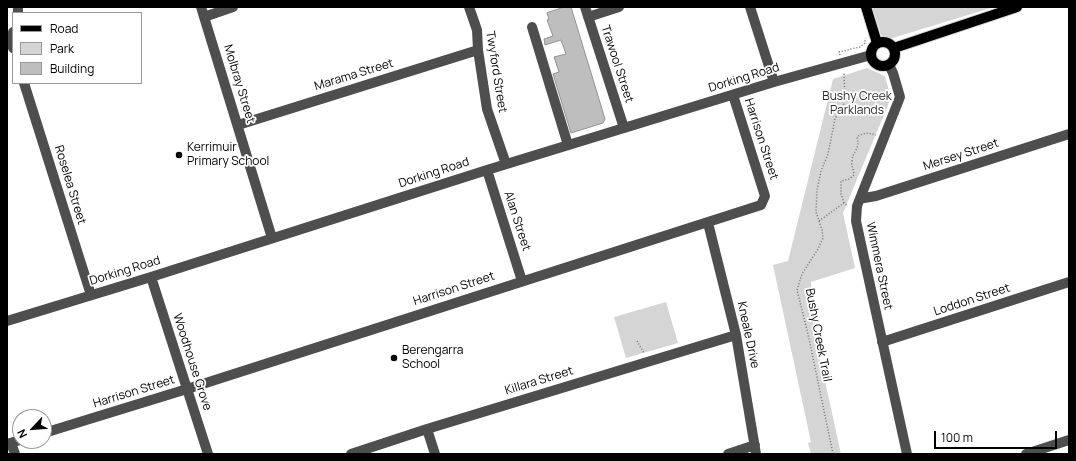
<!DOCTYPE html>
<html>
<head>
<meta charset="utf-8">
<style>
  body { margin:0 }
  #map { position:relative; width:1076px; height:461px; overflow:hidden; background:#fff; font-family:Manrope,sans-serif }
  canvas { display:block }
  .frame { position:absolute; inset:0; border:8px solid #000; pointer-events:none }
  .legend { position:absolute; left:12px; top:12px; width:130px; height:72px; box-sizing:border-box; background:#fff; border:1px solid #999; margin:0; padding:5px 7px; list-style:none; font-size:12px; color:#000 }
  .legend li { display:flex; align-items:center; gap:8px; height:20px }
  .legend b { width:20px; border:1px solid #999 }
  .north { position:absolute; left:12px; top:409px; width:40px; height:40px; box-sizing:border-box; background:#fff; border:1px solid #999; border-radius:50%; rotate:244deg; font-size:11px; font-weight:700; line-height:16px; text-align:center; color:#000 }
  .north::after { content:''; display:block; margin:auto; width:14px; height:18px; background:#000; clip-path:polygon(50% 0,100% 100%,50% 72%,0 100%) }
  .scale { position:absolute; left:934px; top:431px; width:123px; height:18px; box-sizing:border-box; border:2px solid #000; border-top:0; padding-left:5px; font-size:12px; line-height:14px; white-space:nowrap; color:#000; -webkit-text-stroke:3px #fff; paint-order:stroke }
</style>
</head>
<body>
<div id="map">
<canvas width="1076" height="461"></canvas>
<div class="frame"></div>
<ul class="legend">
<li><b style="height:5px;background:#000"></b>Road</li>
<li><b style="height:11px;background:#d5d5d5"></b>Park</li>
<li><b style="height:11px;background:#bebebe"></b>Building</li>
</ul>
<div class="north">N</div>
<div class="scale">100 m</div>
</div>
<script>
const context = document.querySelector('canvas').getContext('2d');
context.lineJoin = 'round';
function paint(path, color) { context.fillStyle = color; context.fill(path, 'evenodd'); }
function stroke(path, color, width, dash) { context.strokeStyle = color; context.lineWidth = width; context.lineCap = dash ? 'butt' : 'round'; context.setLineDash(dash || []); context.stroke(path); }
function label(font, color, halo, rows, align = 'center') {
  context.font = font + ' Manrope,sans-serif'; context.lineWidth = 3.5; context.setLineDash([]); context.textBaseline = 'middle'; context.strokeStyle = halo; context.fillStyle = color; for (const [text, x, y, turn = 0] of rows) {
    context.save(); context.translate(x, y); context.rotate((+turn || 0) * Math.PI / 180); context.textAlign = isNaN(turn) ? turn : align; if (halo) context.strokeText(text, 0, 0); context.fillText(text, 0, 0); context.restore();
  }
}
paint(new Path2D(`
  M 872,7 L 994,7 L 883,41 Z
  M 867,68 L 885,76 L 891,98 L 843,213 L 855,268 L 811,282 L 814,331 L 841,454 L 811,454 L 808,443 L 811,442 L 773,265 L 788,261 L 833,79 Z
  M 666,302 L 678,343 L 626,358 L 614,317 Z`), '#d5d5d5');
const building = new Path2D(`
  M 565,7 L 571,7 L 605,119 L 603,123 L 571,133 L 553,74 L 559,72 L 554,57 L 566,54 L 561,40 L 545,45 L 544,39 L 553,36 L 547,20 L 549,19 L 547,13 Z`);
paint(building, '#bebebe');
stroke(building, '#929292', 1);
const major = new Path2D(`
  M 866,7 L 877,43
  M871 54a12 12 0 1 1 24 0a12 12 0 1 1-24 0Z
  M 894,48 L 1017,7`);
stroke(major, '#dbdbdb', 12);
stroke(new Path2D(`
  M 840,55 L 839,52 L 860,47 L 865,43 L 865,38
  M 844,203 L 841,194 L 841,181 L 849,179 L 854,175 C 854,170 851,166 852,162 C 852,151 861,149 857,137 C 864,132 869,133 876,135
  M 819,221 L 844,203 L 848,206
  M 637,341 L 644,353
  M 833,454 L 808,334 L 797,290 L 802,274 L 818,249 L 823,238 L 822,230 L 816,212 L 817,190 L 821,171 L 828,154 L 835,119 L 838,113 L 842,109 L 845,100 L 844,73`), '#707070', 1.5, [1, 2]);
stroke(new Path2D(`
  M 18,7 L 18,13
  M 201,7 L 272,238
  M 469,7 L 477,30 L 478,50 L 487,109 L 506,164
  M 585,7 L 624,128
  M 750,7 L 774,82
  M 204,17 L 233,7
  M 588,17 L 619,7
  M 532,27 L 568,145
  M 13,32 L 12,43 L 13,48
  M 889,65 L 893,73 L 900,97 L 861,196 L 857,206 L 856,221 L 907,454
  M 24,83 L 91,295
  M 238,125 L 478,50
  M 487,170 L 522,281
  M 861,196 L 864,198 L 876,196 L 1069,134
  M 708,223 L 736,335 L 756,454
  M 151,277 L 208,454
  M 7,321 L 151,277 L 487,170 L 774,82 L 871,55
  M 882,342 L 1069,282
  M 427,429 L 435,454
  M 44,433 L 187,389 L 761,205 L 765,196 L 733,95
  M 11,443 L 15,454
  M 7,444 L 20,440
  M 351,454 L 427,429 L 736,335
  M 728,454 L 755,445
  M 1026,454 L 1069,440`), '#4e4e4e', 10);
stroke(major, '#000', 10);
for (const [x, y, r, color] of [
  [179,155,4,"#000"],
  [394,358,4,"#000"]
]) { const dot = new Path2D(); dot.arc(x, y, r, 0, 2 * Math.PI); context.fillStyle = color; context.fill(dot); stroke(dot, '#fff', 1.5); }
label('12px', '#000', '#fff', [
  ["Trawool Street",617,64,72],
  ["Twyford Street",496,72,81],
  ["Marama Street",354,75,-17],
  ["Dorking Road",744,78,-17],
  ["Molbray Street",239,84,73],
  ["Harrison Street",761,139,72],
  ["Mersey Street",961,155,-18],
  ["Dorking Road",434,173,-18],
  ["Roselea Street",70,185,73],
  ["Alan Street",517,221,72],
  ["Wimmera Street",879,266,78],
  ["Dorking Road",125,271,-17],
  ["Harrison Street",454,289,-18],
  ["Loddon Street",972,300,-18],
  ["Kneale Drive",748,335,78],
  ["Bushy Creek Trail",818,335,79],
  ["Woodhouse Grove",192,362,72],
  ["Killara Street",539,381,-17],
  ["Harrison Street",134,392,-17]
]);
label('12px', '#2c2c2c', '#fff', [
  ["Bushy Creek",857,97],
  ["Parklands",857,111]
]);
label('12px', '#000', '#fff', [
  ["Kerrimuir",187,148],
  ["Primary School",187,162],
  ["Berengarra",402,351],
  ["School",402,365]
], 'left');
</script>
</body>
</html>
